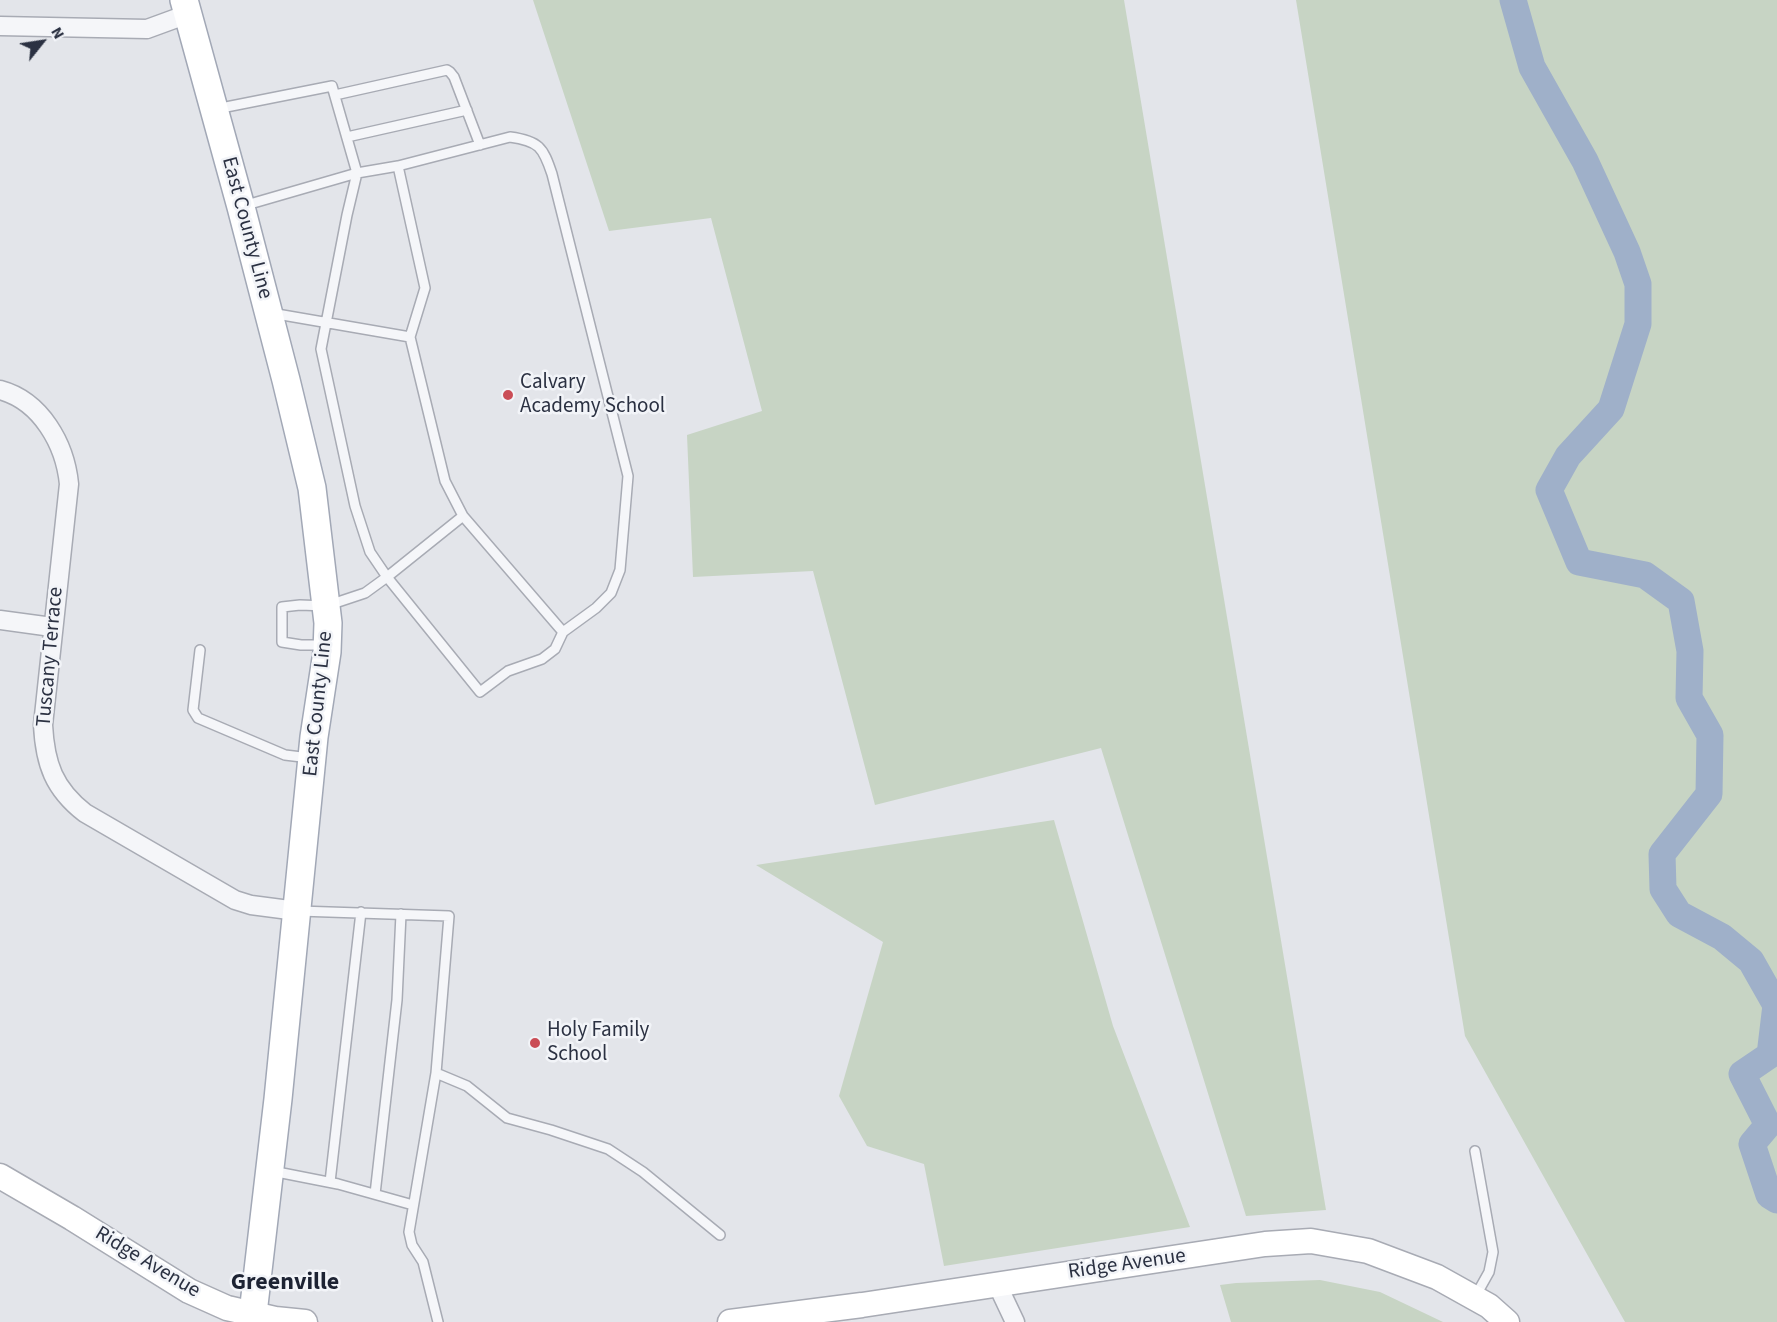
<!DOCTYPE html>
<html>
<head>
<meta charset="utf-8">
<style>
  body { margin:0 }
  #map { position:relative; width:1777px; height:1322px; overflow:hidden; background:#e3e5ea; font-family:"Source Sans 3",sans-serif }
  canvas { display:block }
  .north { position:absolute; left:12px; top:12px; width:60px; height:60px; -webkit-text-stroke:4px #f2f4f8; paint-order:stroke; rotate:60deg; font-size:16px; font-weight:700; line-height:24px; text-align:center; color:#2b3142 }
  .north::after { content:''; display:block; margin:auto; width:21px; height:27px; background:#2b3142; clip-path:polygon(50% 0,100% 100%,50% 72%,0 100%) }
</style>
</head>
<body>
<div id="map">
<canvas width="1777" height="1322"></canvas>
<div class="north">N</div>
</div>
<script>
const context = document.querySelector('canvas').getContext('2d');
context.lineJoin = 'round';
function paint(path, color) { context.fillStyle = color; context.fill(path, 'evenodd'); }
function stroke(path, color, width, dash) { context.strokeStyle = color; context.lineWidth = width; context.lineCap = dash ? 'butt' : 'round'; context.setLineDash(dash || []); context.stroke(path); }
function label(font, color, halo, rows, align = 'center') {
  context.font = font + ' "Source Sans 3",sans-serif'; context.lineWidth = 5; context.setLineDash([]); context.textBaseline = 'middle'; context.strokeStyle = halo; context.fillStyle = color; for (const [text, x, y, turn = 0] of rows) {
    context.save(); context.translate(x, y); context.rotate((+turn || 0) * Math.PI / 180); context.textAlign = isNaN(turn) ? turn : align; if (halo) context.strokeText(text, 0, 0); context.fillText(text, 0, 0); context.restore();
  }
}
paint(new Path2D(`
  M 533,0 L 1124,0 L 1326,1210 L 1246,1216 L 1101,748 L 875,805 L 813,571 L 693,577 L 687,435 L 762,411 L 711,218 L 609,231 Z
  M 1296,0 L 1777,0 L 1777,1322 L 1625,1322 L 1465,1036 Z
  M 1054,820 L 1113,1026 L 1190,1227 L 944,1266 L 924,1164 L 867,1146 L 839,1096 L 883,942 L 756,865 Z
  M 1320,1280 L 1380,1292 L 1443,1322 L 1231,1322 L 1220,1285 L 1236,1283 Z`), '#c7d4c4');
stroke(new Path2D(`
  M 1513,0 L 1532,67 L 1585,161 L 1627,252 L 1638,284 L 1638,324 L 1611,409 L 1568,456 L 1549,490 L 1579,562 L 1645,575 L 1681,601 L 1690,651 L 1689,698 L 1710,735 L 1709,794 L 1662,854 L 1663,889 L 1679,914 L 1722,937 L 1751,961 L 1776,1005 L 1770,1055 L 1742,1074 L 1768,1125 L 1752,1144 L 1769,1195 L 1777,1200`), '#9fb0c9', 27);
const lane = new Path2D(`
  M 335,95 L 447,70 L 450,72 L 454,77 L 480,145
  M 216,109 L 332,86 L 357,173 L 347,215 L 321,349 L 355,506 L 370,552 L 387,577 L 463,516 L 445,481 L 410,337
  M 347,137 L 467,110
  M 243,206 L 357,173 L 398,166 L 425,288 L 410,337 L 271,313
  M 463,516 L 563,632
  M 325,645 L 301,645 L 282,642 L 282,607 L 300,605 L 326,606 L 365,593 L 387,577 L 480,692 L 508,671 L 542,659 L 555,649 L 563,632 L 596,608 L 611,593 L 620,570 L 628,476 L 552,174 C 543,147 539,141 510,137 L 398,166
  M 200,650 L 193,710 L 198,718 L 285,755 L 310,758
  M 299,911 L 449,916 L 436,1073 L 409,1232 L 412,1245 L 423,1262 L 438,1322
  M 436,1073 L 467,1086 L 507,1118 L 551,1130 L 608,1149 L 643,1172 L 720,1235
  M 272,1171 L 338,1184 L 413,1205
  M 330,1182 L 361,912
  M 375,1194 L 397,1000 L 401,914
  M 1475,1297 L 1489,1272 L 1493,1252 L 1475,1151`);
const street = new Path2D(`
  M 0,26 L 147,29 L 188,14
  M 0,390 C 41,401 65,444 69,484 L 43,725 C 45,764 54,789 85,813 L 235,900 L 251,905 L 297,911
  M 0,620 L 52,627
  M 997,1284 L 1015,1322`);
const secondary = new Path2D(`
  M 0,1176 L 72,1218 L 189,1291 L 227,1308 L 275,1319 L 305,1322
  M 730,1322 L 862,1305 L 1265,1244 L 1311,1241 L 1368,1251 L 1437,1277 L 1489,1306 L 1507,1322`);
const primary = new Path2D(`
  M 184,0 L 241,207 L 286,380 L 312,488 L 328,623 L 327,652 L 314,737 L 278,1099 L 252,1322`);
stroke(lane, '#a8abb4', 12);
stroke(street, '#a8abb4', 21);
stroke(secondary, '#a8abb4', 27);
stroke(primary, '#a2a8b6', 30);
stroke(lane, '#f5f6f9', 9);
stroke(street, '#f5f6f9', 18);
stroke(secondary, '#fff', 24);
stroke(primary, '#fff', 27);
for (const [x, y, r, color] of [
  [508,395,6,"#ca4d56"],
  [535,1043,6,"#ca4d56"]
]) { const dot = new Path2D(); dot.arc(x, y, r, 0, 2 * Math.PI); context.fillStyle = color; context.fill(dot); stroke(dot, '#f2f4f8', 2); }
label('21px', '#2b3142', '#f2f4f8', [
  ["East County Line",246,228,75],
  ["Tuscany Terrace",51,657,-85],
  ["East County Line",319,704,-84],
  ["Ridge Avenue",147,1263,31],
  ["Ridge Avenue",1127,1265,-8]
]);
label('21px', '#2b3142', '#f2f4f8', [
  ["Calvary",520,383],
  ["Academy School",520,407],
  ["Holy Family",547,1031],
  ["School",547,1055]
], 'left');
label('bold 24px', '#1d2333', '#f2f4f8', [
  ["Greenville",285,1284]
]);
</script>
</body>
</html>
